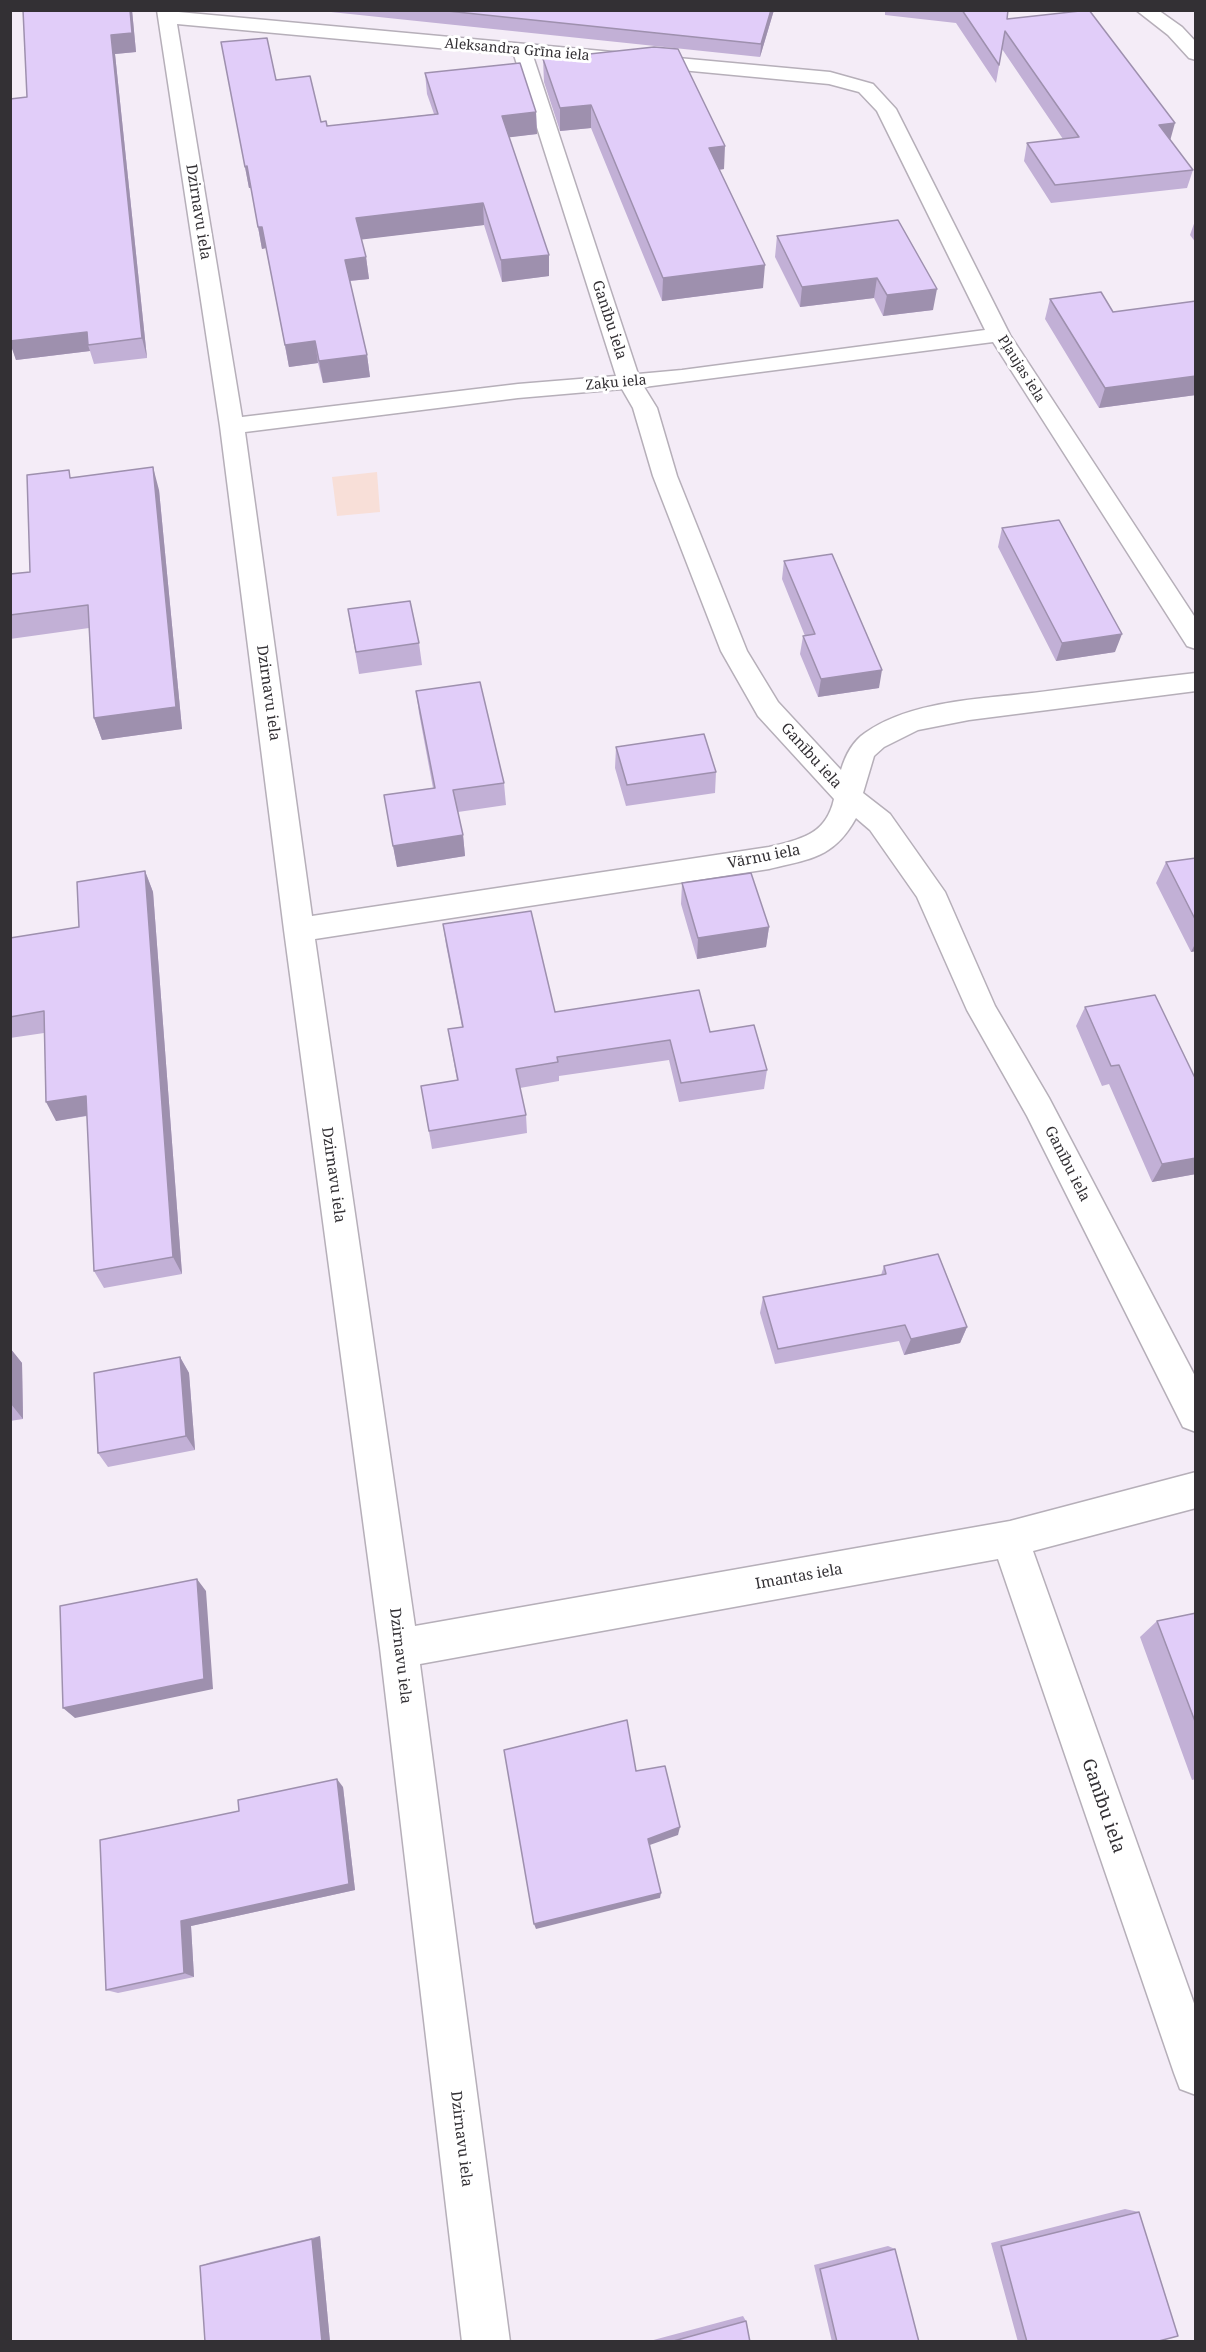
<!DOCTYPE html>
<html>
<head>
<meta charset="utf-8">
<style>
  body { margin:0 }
  #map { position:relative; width:1206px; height:2352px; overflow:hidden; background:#f4ecf7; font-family:"Noto Serif",serif }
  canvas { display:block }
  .frame { position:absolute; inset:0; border:12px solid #333034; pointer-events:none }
</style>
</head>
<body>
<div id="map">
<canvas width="1206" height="2352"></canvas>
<div class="frame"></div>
</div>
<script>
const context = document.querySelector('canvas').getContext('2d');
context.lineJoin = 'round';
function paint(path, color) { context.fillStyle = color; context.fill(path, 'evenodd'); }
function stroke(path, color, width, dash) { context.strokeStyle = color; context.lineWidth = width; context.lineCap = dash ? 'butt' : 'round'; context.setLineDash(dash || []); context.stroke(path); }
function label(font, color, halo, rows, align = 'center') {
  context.font = font + ' "Noto Serif",serif'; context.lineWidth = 6; context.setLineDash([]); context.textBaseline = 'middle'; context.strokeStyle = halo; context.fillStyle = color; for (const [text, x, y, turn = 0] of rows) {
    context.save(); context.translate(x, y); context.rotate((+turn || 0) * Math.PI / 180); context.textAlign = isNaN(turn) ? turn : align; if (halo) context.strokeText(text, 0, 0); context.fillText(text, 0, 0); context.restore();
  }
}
paint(new Path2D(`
  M 377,472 L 380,512 L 337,516 L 332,477 Z`), '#f8dfd8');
const minor = new Path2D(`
  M 157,10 L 830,72 L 873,84 L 896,109 L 1010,335 L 1196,619 L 1196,649 L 1187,646 L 993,342 L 644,387 L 657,408 L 677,476 L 747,651 L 778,702 L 841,770 C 845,756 853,741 865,733 C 910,701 980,699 1032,693 C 1087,686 1141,679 1196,673 L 1196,691 L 969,720 L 918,730 L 884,747 L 874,756 L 863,793 L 890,814 L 945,892 L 995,1006 L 1049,1098 L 1196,1378 L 1196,1432 L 1183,1427 L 1027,1116 L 967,1010 L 917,897 L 870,830 L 856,818 C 834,858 810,859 769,869 L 315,939 L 415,1626 L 1010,1521 L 1196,1472 L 1196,1508 L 1033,1551 L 1196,2009 L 1196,2095 L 1180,2089 L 1174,2073 L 998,1559 L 420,1664 L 510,2342 L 462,2342 L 380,1648 L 284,930 L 220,426 ZM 177,24 L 514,55 L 616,376 L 518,384 L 242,417 ZM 533,56 L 829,84 L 859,92 L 877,111 L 985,330 L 682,370 L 638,374 ZM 622,389 L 633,408 L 653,476 L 721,651 L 758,716 L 834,799 C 826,835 801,839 769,847 L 312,916 L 245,432 L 518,398 Z
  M 1136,10 L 1158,10 L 1182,27 L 1196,42 L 1196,60 L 1189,58 L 1168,35 Z`);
stroke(minor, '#b6afb9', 3);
paint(minor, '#fff');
paint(new Path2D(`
  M 23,10 L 132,10 L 136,52 L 115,54 L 147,358 L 94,364 L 90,351 L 16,360 L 10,341 L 27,97 Z
  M 312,10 L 774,10 L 760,57 Z
  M 885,10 L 1008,10 L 1007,19 L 1170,140 L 1193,170 L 1187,188 L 1051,203 L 1024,161 L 1027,143 L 1063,139 L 1002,49 L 996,83 L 956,23 L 885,15 Z
  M 221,42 L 276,80 L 321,122 L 327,126 L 434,114 L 427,94 L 425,73 L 536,112 L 537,134 L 509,137 L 549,255 L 549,276 L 502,282 L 484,225 L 361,239 L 366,257 L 369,279 L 350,281 L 367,355 L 370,377 L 323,383 L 318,363 L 289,367 L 266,248 L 262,249 L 251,188 L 249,188 Z
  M 543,59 L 724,169 L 719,170 L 763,288 L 662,301 L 591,128 L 560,131 L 544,82 Z
  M 1196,218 L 1196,243 L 1190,235 Z
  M 898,220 L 933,310 L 883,316 L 874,298 L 800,307 L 775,257 L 777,236 Z
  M 1050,299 L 1113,312 L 1196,301 L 1196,395 L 1099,408 L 1045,319 Z
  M 72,477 L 159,490 L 182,729 L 102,740 L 94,718 L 89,628 L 10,639 L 10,574 L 30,572 Z
  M 1002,528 L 1115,652 L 1056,661 L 998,547 Z
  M 784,561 L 879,688 L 818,697 L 800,654 L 803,636 L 805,636 L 782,579 Z
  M 348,609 L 419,643 L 422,665 L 359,674 Z
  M 416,691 L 504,783 L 506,805 L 458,812 L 463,835 L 465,856 L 397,867 L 384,795 L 433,788 L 419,713 Z
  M 616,747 L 716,772 L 715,793 L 626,806 L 615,768 Z
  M 1196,858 L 1196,951 L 1191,952 L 1156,883 L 1166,862 Z
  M 145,871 L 153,892 L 182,1274 L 104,1288 L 94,1271 L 87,1116 L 56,1121 L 44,1033 L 10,1038 L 10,938 L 79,927 Z
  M 682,883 L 769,927 L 766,947 L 697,959 L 681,904 Z
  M 443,924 L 555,1012 L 710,1032 L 767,1070 L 764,1089 L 679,1102 L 669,1060 L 559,1076 L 559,1081 L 520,1088 L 526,1115 L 527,1133 L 432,1149 L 421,1086 L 457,1080 L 448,1029 L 462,1027 L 446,945 Z
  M 1085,1007 L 1196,1080 L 1196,1174 L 1152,1182 L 1109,1084 L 1102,1086 L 1076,1026 Z
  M 884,1266 L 967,1327 L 960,1343 L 904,1355 L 899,1341 L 775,1364 L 760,1313 L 763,1297 L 881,1275 Z
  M 10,1348 L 22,1363 L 23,1419 L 10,1421 Z
  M 180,1357 L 189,1373 L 195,1450 L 108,1467 L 98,1453 Z
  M 1196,1613 L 1196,1779 L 1192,1780 L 1140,1637 L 1157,1621 Z
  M 343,1787 L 355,1890 L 191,1926 L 194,1977 L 118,1993 L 106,1990 L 239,1811 Z
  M 1125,2209 L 1139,2212 L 1155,2342 L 1018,2342 L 991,2243 Z
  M 320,2236 L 330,2342 L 200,2266 L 211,2262 Z
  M 888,2246 L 895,2249 L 919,2342 L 832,2342 L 814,2265 Z
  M 743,2316 L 746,2321 L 750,2342 L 646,2342 Z`), '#c2b0d6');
paint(new Path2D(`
  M 130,10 L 132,10 L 136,52 L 115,54 L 147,358 L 142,338 L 111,35 Z
  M 771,10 L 774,10 L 760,57 L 761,44 Z
  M 591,105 L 591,128 L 560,131 L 560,108 Z
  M 536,112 L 537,134 L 504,138 L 502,116 Z
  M 1175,123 L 1170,141 L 1159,125 Z
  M 725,146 L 724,169 L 708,171 L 709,148 Z
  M 247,166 L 251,188 L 249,188 L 245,167 Z
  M 483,203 L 484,225 L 358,240 L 356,218 Z
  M 258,227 L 262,227 L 266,248 L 262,249 Z
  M 549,255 L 549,276 L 502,282 L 501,260 Z
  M 366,257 L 369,279 L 348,281 L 345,260 Z
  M 765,265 L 763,288 L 662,301 L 663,278 Z
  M 877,278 L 874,298 L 800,307 L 802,287 Z
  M 937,289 L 933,310 L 883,316 L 887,295 Z
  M 87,332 L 88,345 L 90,351 L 16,360 L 10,343 L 10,341 Z
  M 315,341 L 318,363 L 289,367 L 285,345 Z
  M 367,355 L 370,377 L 323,383 L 319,361 Z
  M 1196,376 L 1196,395 L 1099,408 L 1105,388 Z
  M 153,467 L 159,490 L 182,729 L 102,740 L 94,718 Z
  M 1122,634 L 1115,652 L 1056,661 L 1062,643 Z
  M 882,670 L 879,688 L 818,697 L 821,679 Z
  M 463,835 L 465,856 L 397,867 L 393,846 Z
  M 145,871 L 153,892 L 182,1274 L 173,1257 Z
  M 769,927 L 766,947 L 697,959 L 698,938 Z
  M 1196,942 L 1196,951 L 1191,952 Z
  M 86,1096 L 96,1114 L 56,1121 L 46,1102 Z
  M 1196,1158 L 1196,1174 L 1152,1182 L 1162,1164 Z
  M 967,1327 L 960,1343 L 904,1355 L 911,1339 Z
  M 10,1348 L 22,1363 L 23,1419 L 11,1404 Z
  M 180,1357 L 189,1373 L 195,1450 L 186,1436 Z
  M 197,1579 L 206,1591 L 213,1689 L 75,1718 L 63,1708 Z
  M 337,1779 L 343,1787 L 355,1890 L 191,1926 L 194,1977 L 184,1973 L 181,1921 Z
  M 680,1827 L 678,1835 L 647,1846 L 648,1839 Z
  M 661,1893 L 660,1898 L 536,1929 L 534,1924 Z
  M 320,2236 L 330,2342 L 322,2342 L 312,2239 Z`), '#9e90ae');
const building = new Path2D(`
  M 23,10 L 130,10 L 132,33 L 111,35 L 142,338 L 88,345 L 87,332 L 10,341 L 10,99 L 27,97 Z
  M 438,10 L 771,10 L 761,44 Z
  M 962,10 L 1008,10 L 1007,19 L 1089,10 L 1175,123 L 1159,125 L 1193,170 L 1055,185 L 1027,143 L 1079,137 L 1005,31 L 999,65 Z
  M 267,38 L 276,80 L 310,76 L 321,122 L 326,121 L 327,126 L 438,114 L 425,73 L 520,63 L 536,112 L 502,116 L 549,255 L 501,260 L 483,203 L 356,218 L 366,257 L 345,260 L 367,355 L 319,361 L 315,341 L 285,345 L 262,227 L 258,227 L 247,166 L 245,167 L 221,42 Z
  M 654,47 L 678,49 L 725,146 L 709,148 L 765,265 L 663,278 L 591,105 L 560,108 L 543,59 Z
  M 898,220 L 937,289 L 887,295 L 877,278 L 802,287 L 777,236 Z
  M 1101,292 L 1113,312 L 1196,301 L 1196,376 L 1105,388 L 1050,299 Z
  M 153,467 L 176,707 L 94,718 L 88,605 L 10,615 L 10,574 L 30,572 L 27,475 L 69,470 L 70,478 Z
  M 1059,520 L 1122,634 L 1062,643 L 1002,528 Z
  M 832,554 L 882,670 L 821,679 L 803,636 L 815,634 L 784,561 Z
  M 410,601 L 419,643 L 356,652 L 348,609 Z
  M 480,682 L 504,783 L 453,790 L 463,835 L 393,846 L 384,795 L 435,788 L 416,691 Z
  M 704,734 L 716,772 L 627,785 L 616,747 Z
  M 1196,858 L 1196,921 L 1166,862 Z
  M 145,871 L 173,1257 L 94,1271 L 86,1096 L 46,1102 L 44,1011 L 10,1017 L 10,938 L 79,927 L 77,882 Z
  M 751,873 L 769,927 L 698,938 L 682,883 Z
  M 531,911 L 555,1012 L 699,990 L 710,1032 L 754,1025 L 767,1070 L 681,1083 L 670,1040 L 557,1057 L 558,1062 L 516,1069 L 526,1115 L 429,1131 L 421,1086 L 458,1080 L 448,1029 L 463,1027 L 443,924 Z
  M 1155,995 L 1196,1080 L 1196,1158 L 1162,1164 L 1119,1065 L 1111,1066 L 1085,1007 Z
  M 938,1254 L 967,1327 L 911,1339 L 905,1325 L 778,1349 L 763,1297 L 886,1274 L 884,1266 Z
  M 180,1357 L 186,1436 L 98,1453 L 94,1373 Z
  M 197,1579 L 204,1679 L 63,1708 L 60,1606 Z
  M 1196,1613 L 1196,1724 L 1157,1621 Z
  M 627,1720 L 636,1771 L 665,1766 L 680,1827 L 648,1839 L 661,1893 L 534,1924 L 504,1750 Z
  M 337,1779 L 349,1884 L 181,1921 L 184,1973 L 106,1990 L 100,1840 L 239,1811 L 238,1800 Z
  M 1139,2212 L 1178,2336 L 1155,2342 L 1027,2342 L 1001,2246 Z
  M 312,2239 L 322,2342 L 205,2342 L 200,2266 Z
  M 895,2249 L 919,2342 L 837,2342 L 820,2269 Z
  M 746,2321 L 750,2342 L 670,2342 Z`);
paint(building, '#e1cdf9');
stroke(building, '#9e90ae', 1.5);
label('14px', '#333034', '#fff', [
  ["Aleksandra Grīna iela",517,50,5],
  ["Pļaujas iela",1021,369,58],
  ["Zaķu iela",616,383,-5]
]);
label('15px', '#333034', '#fff', [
  ["Dzirnavu iela",198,212,81],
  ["Ganību iela",609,320,72],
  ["Dzirnavu iela",268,693,82],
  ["Ganību iela",811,756,48],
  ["Vārnu iela",764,857,-11],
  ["Ganību iela",1067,1164,63],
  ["Dzirnavu iela",333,1175,82],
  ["Imantas iela",799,1577,-10],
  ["Dzirnavu iela",400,1656,83],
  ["Dzirnavu iela",461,2139,83]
]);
label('18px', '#333034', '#fff', [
  ["Ganību iela",1103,1806,71]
]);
</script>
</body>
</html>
